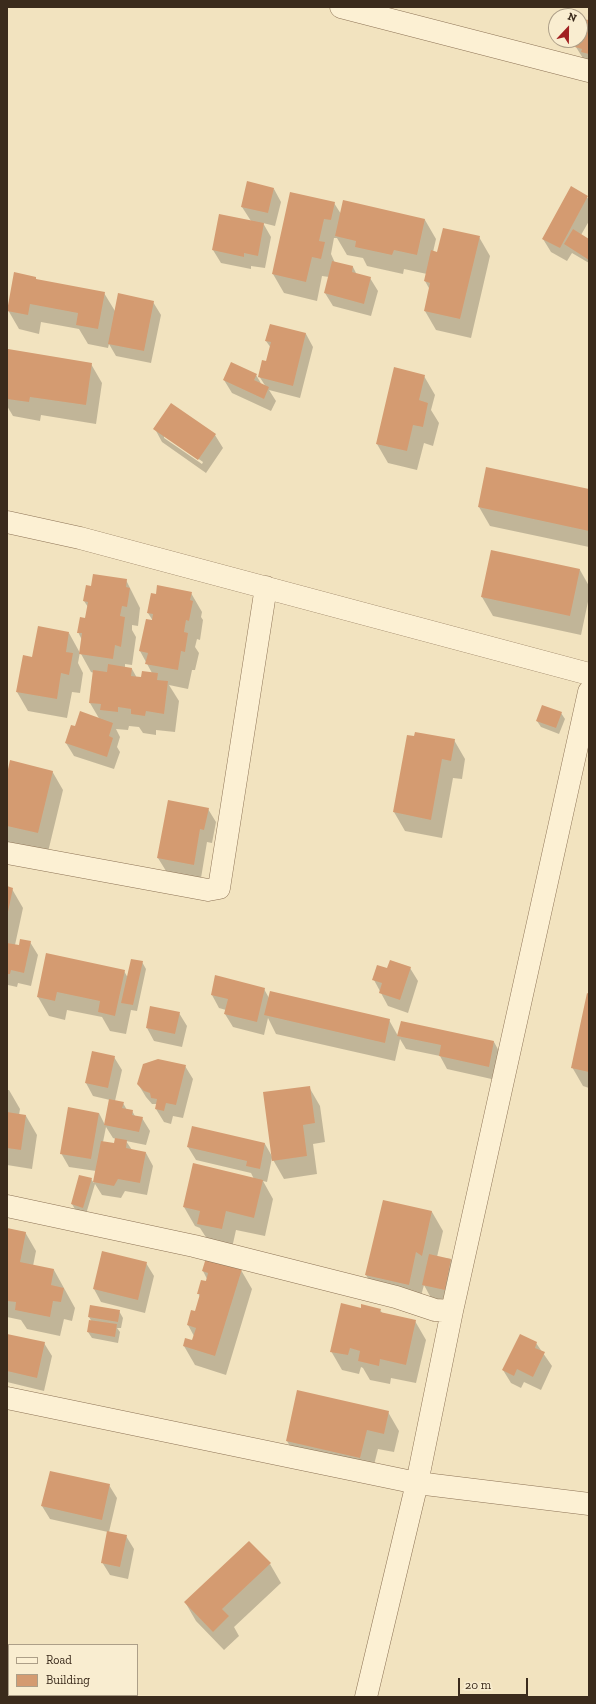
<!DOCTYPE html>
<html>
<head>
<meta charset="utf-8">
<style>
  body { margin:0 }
  #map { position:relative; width:596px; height:1704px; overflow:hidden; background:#f2e3bf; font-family:"Zilla Slab",serif }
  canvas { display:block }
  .frame { position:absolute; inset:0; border:8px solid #3b2b1c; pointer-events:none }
  .legend { position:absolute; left:8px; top:1644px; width:130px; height:52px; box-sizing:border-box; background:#f9edd0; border:1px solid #ad9f88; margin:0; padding:5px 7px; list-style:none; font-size:12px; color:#3b2b1c }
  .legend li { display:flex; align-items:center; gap:8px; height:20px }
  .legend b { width:20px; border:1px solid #ad9f88 }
  .north { position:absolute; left:548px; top:8px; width:40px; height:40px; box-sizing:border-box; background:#f9edd0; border:1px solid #ad9f88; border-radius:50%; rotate:22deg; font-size:11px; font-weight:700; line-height:16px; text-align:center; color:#3b2b1c }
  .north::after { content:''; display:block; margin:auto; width:14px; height:18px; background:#a12021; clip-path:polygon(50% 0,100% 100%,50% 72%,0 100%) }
  .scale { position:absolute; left:458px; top:1678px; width:70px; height:18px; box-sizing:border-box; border:2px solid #3b2b1c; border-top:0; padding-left:5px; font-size:12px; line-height:14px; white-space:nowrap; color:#3b2b1c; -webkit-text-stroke:3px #f9edd0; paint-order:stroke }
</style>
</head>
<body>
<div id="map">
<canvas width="596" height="1704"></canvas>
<div class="frame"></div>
<ul class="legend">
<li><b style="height:5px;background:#fcf0d3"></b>Road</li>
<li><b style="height:11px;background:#d49b71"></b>Building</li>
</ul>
<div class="north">N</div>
<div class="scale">20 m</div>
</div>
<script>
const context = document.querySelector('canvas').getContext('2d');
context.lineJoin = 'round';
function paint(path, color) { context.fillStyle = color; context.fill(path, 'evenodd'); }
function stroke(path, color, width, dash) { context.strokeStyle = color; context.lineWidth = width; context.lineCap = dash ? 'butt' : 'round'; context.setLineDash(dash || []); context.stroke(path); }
paint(new Path2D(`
  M 582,20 L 589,21 L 589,64 L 584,60 L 576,47 L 578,40 L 580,40 Z
  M 571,188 L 589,199 L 589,221 L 581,235 L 589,240 L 589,263 L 572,253 L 567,261 L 551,252 L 543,239 Z
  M 274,189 L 281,202 L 275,226 L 263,223 L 271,237 L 265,268 L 251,266 L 251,269 L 221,263 L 213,250 L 251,221 L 242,207 Z
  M 334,203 L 341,214 L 425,220 L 436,239 L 433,252 L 438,253 L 479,237 L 490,256 L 471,338 L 436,330 L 425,311 L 430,290 L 425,281 L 427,274 L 404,269 L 403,274 L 367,266 L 363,258 L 347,255 L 337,238 L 334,238 L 331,254 L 335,263 L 353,267 L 357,275 L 370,278 L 378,291 L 371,316 L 333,306 L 325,293 L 329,277 L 322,276 L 317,301 L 284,293 L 273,274 Z
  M 35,278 L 37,280 L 104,293 L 115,311 L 153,302 L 161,315 L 151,363 L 116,356 L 109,344 L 108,348 L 88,344 L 79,329 L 41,322 L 39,334 L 19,329 L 8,310 Z
  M 270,325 L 306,334 L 313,347 L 300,398 L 269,390 L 276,401 L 271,411 L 232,393 L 224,380 L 256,375 L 262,385 L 266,387 L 259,376 L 267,363 L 271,348 L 266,341 Z
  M 9,350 L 91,364 L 102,383 L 96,424 L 41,415 L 40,421 L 13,416 L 7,406 L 7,363 Z
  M 424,376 L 435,395 L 431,410 L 439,423 L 433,446 L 424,443 L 417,470 L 388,463 L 377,444 Z
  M 172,405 L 215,435 L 223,448 L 206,473 L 162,442 L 155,429 ZM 164,435 L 203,462 L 202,464 L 164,438 Z
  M 589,490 L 589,547 L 490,526 L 479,507 Z
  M 580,570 L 589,586 L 589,597 L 581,635 L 493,616 L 482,597 Z
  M 126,580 L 140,608 L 138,626 L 132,625 L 132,630 L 136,637 L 132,665 L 125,664 L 125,668 L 132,669 L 137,678 L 142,678 L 152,673 L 140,651 L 153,621 L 148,613 L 156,595 L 191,593 L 202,612 L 201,617 L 203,620 L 200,640 L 197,639 L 195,647 L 199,653 L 195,670 L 192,670 L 188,689 L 169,685 L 179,701 L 175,732 L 156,730 L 156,735 L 143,733 L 139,727 L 129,726 L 128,730 L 116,729 L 120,737 L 117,747 L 120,752 L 114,769 L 74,756 L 66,743 L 75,728 L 100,720 L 90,703 L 94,673 L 91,672 L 80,652 L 78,663 L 83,673 L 80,693 L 72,692 L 67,718 L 28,711 L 17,692 L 33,658 L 69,633 L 80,653 L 82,640 L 78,632 L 86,619 L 88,607 L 84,601 L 92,587 Z
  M 561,713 L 565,719 L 559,734 L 541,727 L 537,721 Z
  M 454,740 L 465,759 L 462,779 L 453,778 L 442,838 L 405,831 L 394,812 Z
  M 52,771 L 63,790 L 48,852 L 7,842 L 7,778 Z
  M 208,809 L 216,822 L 212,843 L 207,842 L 201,878 L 166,871 L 158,858 Z
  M 7,888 L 12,889 L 23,908 L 15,945 L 20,946 L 30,942 L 38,955 L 31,986 L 18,983 L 17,987 L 8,985 L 7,982 Z
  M 47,955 L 124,971 L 128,978 L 142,962 L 146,969 L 137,1011 L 131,1010 L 126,1034 L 110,1031 L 102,1017 L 67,1010 L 65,1020 L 49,1016 L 38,997 Z
  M 410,968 L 418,981 L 408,1013 L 388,1006 L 374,980 L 388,969 Z
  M 264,989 L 269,998 L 389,1020 L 398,1036 L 494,1042 L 501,1055 L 496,1080 L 447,1069 L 440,1056 L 406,1049 L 400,1039 L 395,1061 L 276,1034 L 268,1018 L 264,1035 L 233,1027 L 225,1014 L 226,1010 L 219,1008 L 212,995 Z
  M 589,995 L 589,1088 L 583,1086 L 572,1067 Z
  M 179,1013 L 187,1026 L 182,1047 L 154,1041 L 147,1028 Z
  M 114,1057 L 122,1070 L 115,1101 L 123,1103 L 127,1110 L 132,1111 L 135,1116 L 142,1118 L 150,1131 L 146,1145 L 126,1141 L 132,1150 L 146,1153 L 153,1166 L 147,1195 L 125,1191 L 121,1198 L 102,1195 L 95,1184 L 86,1214 L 76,1211 L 72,1204 L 91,1179 L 94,1183 L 96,1171 L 69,1167 L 61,1153 L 99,1113 L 105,1125 L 110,1100 L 93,1096 L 86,1083 ZM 106,1127 L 113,1138 L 116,1139 L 115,1145 L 103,1142 Z
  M 185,1066 L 193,1079 L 183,1118 L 173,1116 L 171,1124 L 164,1122 L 156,1109 L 156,1104 L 152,1104 L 146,1097 L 138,1084 Z
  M 309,1087 L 320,1106 L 325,1142 L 313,1144 L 317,1174 L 284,1179 L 272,1158 L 267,1182 L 263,1181 L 273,1199 L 265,1236 L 236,1230 L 232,1248 L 209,1242 L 200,1228 L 195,1226 L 184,1207 L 254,1179 L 251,1173 L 196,1160 L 188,1147 L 265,1144 L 273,1158 Z
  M 7,1090 L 9,1090 L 20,1109 L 19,1115 L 26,1116 L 37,1135 L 32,1169 L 7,1165 Z
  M 384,1201 L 432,1212 L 443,1231 L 437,1257 L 451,1259 L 458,1273 L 452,1302 L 431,1298 L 424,1285 L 419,1303 L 377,1294 L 366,1275 Z
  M 7,1229 L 25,1232 L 36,1251 L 33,1266 L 54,1270 L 75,1308 L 72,1321 L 64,1319 L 60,1336 L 27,1329 L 21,1320 L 7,1317 Z
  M 102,1253 L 146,1263 L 154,1276 L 145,1313 L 101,1302 L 94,1289 Z
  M 241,1270 L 252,1289 L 226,1375 L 195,1365 L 184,1346 L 193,1341 L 194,1336 L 188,1325 L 196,1312 L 200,1297 L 198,1293 L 207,1279 L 203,1271 Z
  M 362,1309 L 380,1310 L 383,1314 L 415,1321 L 426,1340 L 416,1383 L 391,1378 L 390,1384 L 370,1380 L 363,1368 L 361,1367 L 359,1374 L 342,1370 L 331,1351 Z
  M 119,1311 L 123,1318 L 121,1328 L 117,1328 L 120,1332 L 118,1343 L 92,1338 L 88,1332 L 92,1322 L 89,1317 Z
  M 7,1335 L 44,1343 L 52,1356 L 44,1391 L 7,1382 Z
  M 536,1343 L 552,1366 L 541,1390 L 524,1382 L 521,1388 L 511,1383 L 503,1370 Z
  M 298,1391 L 388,1412 L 399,1431 L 394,1452 L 378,1449 L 371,1477 L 298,1460 L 287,1441 Z
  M 109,1485 L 117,1498 L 109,1532 L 126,1536 L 134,1549 L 128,1579 L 110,1575 L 102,1562 L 108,1532 L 50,1519 L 42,1506 Z
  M 270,1564 L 281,1583 L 234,1627 L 239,1636 L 224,1650 L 196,1621 L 185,1602 Z`), '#0003');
paint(new Path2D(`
  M 581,19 L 589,20 L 589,54 L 581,52 L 582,49 L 575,47 L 577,40 L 580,40 Z
  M 247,181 L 274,188 L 268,213 L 241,207 Z
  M 571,186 L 588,196 L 560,248 L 542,239 Z
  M 290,192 L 335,202 L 331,220 L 324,219 L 319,241 L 325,242 L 321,259 L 312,257 L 306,282 L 272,274 Z
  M 343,200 L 425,219 L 417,255 L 394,250 L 392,255 L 355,247 L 356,241 L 335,236 Z
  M 219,214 L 264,223 L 258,256 L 244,253 L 244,257 L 212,250 Z
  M 443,228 L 480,236 L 460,319 L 424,311 L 430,283 L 424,281 L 431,250 L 437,252 Z
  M 573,229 L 589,239 L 589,260 L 564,244 Z
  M 332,261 L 353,266 L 352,272 L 371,277 L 364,304 L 324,293 Z
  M 14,272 L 36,277 L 36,279 L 105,292 L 98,329 L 76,325 L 78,313 L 30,304 L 28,315 L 7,311 Z
  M 118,293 L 154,301 L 144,351 L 108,344 Z
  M 270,324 L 306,333 L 293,386 L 258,377 L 262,360 L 266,361 L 271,342 L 265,341 Z
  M 8,349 L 92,363 L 86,405 L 30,397 L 29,402 L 7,399 Z
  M 231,362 L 257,374 L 254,380 L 269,387 L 264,399 L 223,380 Z
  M 394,367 L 425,375 L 419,400 L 428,403 L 423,427 L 413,425 L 407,451 L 376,444 Z
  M 171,403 L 216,434 L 198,460 L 153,429 Z
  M 486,467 L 589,489 L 589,531 L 478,507 Z
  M 491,550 L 580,569 L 570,616 L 481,597 Z
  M 93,574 L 127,579 L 126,587 L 130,588 L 127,607 L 122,606 L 120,616 L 125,617 L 121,647 L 115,645 L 113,659 L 79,654 L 82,633 L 77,633 L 80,617 L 85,618 L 88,602 L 83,601 L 86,585 L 91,586 Z
  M 157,585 L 192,592 L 190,600 L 193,601 L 189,621 L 186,620 L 184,632 L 188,633 L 185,652 L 181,651 L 178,670 L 145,664 L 148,653 L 139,651 L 146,619 L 152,620 L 153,614 L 147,613 L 151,593 L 156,594 Z
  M 38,626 L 69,632 L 66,652 L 73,653 L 69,675 L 61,673 L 57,699 L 16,692 L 23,655 L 32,657 Z
  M 108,664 L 132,668 L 131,676 L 141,677 L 142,671 L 158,673 L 157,680 L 168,681 L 164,714 L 146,711 L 145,716 L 131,714 L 131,709 L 118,707 L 118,712 L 100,710 L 101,704 L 89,703 L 93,670 L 107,672 Z
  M 542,705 L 562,712 L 556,728 L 536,721 Z
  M 80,711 L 113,723 L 109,736 L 113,738 L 107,757 L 65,743 L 71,725 L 75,726 Z
  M 415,732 L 455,739 L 451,761 L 442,759 L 431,820 L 393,812 L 407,735 L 414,736 Z
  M 10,760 L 53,771 L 38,833 L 7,826 L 7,774 Z
  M 168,800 L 209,808 L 204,830 L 200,829 L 194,865 L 157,858 Z
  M 7,886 L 13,888 L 8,912 L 7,912 Z
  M 20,939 L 31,941 L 24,973 L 11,970 L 10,974 L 7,974 L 7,943 L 19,945 Z
  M 46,953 L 125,970 L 115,1016 L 98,1012 L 100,1001 L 57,992 L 55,1001 L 37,997 Z
  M 131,959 L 143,961 L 133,1005 L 121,1003 Z
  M 390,960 L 411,967 L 400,1000 L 379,993 L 382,983 L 372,980 L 377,965 L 387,968 Z
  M 215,975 L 265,988 L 257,1022 L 224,1014 L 228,999 L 211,995 Z
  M 270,991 L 390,1019 L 385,1043 L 264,1015 Z
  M 587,993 L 589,994 L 589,1072 L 571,1068 Z
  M 150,1006 L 180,1012 L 175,1034 L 146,1028 Z
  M 401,1021 L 494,1041 L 489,1067 L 439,1056 L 441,1045 L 397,1036 Z
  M 92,1051 L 115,1056 L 108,1088 L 85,1083 Z
  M 158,1059 L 186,1065 L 176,1105 L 166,1103 L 164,1111 L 155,1109 L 157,1099 L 151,1098 L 150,1093 L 144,1091 L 137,1084 L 143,1064 Z
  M 310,1086 L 315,1123 L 303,1125 L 307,1156 L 272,1161 L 263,1092 Z
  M 109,1099 L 124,1102 L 122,1108 L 133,1110 L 132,1115 L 143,1117 L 139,1132 L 104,1125 Z
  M 68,1107 L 99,1113 L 91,1159 L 60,1154 Z
  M 7,1112 L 26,1115 L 21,1150 L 7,1148 Z
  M 192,1126 L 265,1143 L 260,1169 L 246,1166 L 247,1161 L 187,1147 Z
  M 115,1138 L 127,1140 L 126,1148 L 146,1152 L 140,1183 L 118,1179 L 114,1186 L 93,1182 L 101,1141 L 114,1143 Z
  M 193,1163 L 263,1180 L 254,1218 L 226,1211 L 222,1229 L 197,1224 L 200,1211 L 183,1207 Z
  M 79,1175 L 92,1178 L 83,1208 L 71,1204 Z
  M 383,1200 L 432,1211 L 422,1256 L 416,1252 L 409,1285 L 365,1275 Z
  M 7,1228 L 26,1232 L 20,1262 L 54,1269 L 51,1285 L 64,1288 L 61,1302 L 53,1301 L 50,1317 L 15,1310 L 16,1302 L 7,1301 Z
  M 102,1251 L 147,1262 L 138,1300 L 93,1289 Z
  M 429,1254 L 451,1259 L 445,1290 L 422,1285 Z
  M 206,1258 L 242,1269 L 215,1356 L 183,1346 L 185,1338 L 192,1340 L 196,1328 L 187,1325 L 191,1310 L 195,1311 L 200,1294 L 197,1294 L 201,1280 L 206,1281 L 208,1273 L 202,1271 Z
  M 341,1303 L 361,1308 L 361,1304 L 381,1309 L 380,1312 L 416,1320 L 406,1365 L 380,1359 L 379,1366 L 358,1361 L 360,1351 L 350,1348 L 348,1355 L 330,1352 Z
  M 90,1305 L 120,1310 L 118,1322 L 88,1317 Z
  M 89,1320 L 117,1324 L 115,1337 L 87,1332 Z
  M 7,1334 L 45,1342 L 37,1378 L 7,1371 Z
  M 520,1334 L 537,1342 L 535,1348 L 545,1352 L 533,1377 L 517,1369 L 514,1376 L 502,1370 Z
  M 297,1390 L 389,1411 L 384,1434 L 367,1430 L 360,1458 L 286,1441 Z
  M 50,1471 L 110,1484 L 102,1520 L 41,1506 Z
  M 107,1531 L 127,1535 L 120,1567 L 101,1563 Z
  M 249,1541 L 271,1563 L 222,1609 L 229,1616 L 213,1632 L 184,1602 Z`), '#d49b71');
const minor = new Path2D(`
  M 341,7 L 589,71
  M 7,522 L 80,538 L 589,674
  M 7,853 L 208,890 L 219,888 L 266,587
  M 7,1206 L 194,1246 L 396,1297 L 435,1310 L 452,1311
  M 7,1398 L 417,1483 L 589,1504
  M 366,1697 L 417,1483 L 452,1311 L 589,692`);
stroke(minor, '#8d7356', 23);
stroke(minor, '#fcf0d3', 22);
</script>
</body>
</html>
